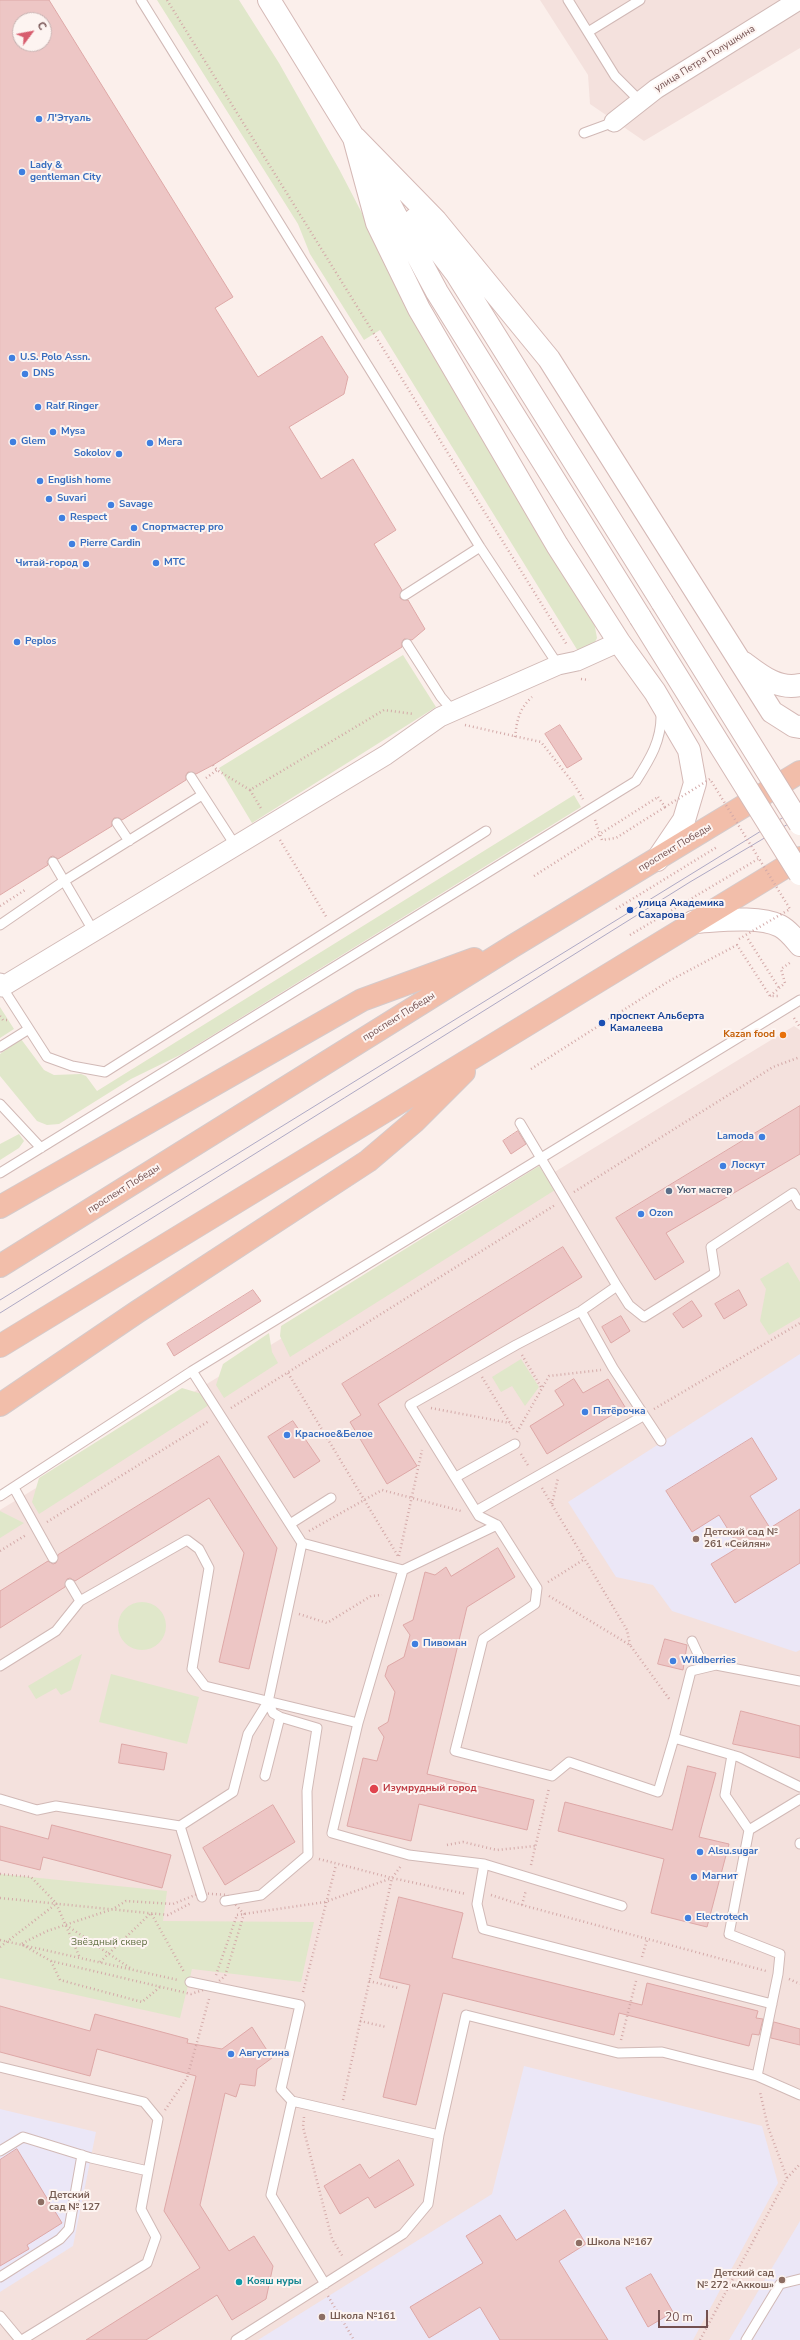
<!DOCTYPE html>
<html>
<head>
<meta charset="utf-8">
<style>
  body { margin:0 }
  #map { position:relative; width:800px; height:2340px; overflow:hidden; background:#fbefeb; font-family:"Nunito Sans",sans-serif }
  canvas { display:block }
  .north { position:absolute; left:12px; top:12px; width:40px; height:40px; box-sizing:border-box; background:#fdf4f1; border:1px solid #c6b2b1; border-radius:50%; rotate:58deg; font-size:11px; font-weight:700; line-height:16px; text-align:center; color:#735050 }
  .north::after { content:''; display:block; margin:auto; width:14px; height:18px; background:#d75d6e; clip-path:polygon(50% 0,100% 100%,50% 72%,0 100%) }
  .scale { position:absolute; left:658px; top:2310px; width:50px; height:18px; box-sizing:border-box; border:2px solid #735050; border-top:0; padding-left:5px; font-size:12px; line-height:14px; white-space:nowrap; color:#735050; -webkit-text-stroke:3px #fdf4f1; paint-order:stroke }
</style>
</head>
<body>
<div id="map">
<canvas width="800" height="2340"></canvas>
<div class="north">С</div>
<div class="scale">20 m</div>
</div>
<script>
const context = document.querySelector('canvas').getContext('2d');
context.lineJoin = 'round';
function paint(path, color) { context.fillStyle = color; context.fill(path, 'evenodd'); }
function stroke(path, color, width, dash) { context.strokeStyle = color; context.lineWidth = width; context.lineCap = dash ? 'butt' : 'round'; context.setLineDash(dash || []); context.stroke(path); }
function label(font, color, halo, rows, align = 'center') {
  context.font = font + ' "Nunito Sans",sans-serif'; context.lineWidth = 4; context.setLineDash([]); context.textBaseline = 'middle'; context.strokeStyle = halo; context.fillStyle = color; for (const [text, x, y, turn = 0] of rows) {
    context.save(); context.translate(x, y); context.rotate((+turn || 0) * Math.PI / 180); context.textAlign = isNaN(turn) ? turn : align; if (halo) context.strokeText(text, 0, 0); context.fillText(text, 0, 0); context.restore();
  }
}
paint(new Path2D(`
  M 540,0 L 800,0 L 800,48 L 644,141 L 590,104 L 588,75 Z
  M 794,1026 L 800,1030 L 800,2340 L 0,2340 L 0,1510 Z`), '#f4e1dd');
paint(new Path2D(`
  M 800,1354 L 800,1650 L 796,1652 L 672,1611 L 653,1585 L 616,1577 L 568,1502 Z
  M 524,2066 L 762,2126 L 778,2183 L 693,2340 L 258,2340 L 492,2194 Z
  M 0,2109 L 96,2132 L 73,2246 L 0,2292 Z
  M 800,2221 L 800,2340 L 729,2340 Z`), '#ebe7f7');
paint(new Path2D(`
  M 157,0 L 239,0 L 279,63 L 339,169 L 466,413 L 594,622 L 597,638 L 589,654 L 581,656 L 380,330 L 364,340 L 310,254 L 298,224 Z
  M 403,655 L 436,707 L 252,823 L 219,768 Z
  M 574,795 L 581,807 L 182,1054 L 131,1079 L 59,1124 L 47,1125 L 37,1121 L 0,1076 L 0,1054 L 21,1039 L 44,1070 L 54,1075 L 81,1074 L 86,1076 L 97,1091 Z
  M 0,1007 L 14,1029 L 0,1038 Z
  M 19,1134 L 24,1141 L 19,1148 L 0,1160 L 0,1144 Z
  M 539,1166 L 555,1190 L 290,1357 L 280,1336 L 281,1326 Z
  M 788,1262 L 800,1282 L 800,1317 L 769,1335 L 760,1321 L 766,1289 L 760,1279 Z
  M 269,1333 L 272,1352 L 278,1363 L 224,1398 L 216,1385 L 223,1364 Z
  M 521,1359 L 539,1387 L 525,1406 L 512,1386 L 501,1392 L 492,1377 Z
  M 182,1388 L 202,1394 L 209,1405 L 39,1514 L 32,1502 L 39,1478 Z
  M 0,1511 L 24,1523 L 0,1538 Z
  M118 1626a24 24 0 1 1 48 0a24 24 0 1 1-48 0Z
  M 82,1654 L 71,1690 L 61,1695 L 56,1688 L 36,1699 L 28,1686 Z
  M 111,1674 L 199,1697 L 187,1744 L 99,1722 Z
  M 0,1874 L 167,1891 L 163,1921 L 314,1922 L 301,1982 L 192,1969 L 180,2018 L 0,1978 Z`), '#e0e7ca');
const building = new Path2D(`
  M 0,0 L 49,0 L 233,297 L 215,308 L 258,377 L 322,336 L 348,377 L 344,394 L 289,427 L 321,479 L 353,459 L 396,530 L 374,544 L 402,590 L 400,598 L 403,600 L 408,600 L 425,629 L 412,640 L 404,639 L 402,642 L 402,647 L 213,765 L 196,774 L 188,772 L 186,775 L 186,780 L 122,820 L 119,818 L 114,818 L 112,821 L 112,826 L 58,859 L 53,856 L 50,857 L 47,862 L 48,865 L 0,895 ZM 20,20 L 44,20 L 44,44 L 20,44 Z
  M 560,725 L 582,759 L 567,768 L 545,734 Z
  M 800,1106 L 800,1154 L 666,1233 L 684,1262 L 655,1280 L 616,1218 Z
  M 518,1131 L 526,1144 L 511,1154 L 503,1141 Z
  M 563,1247 L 582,1277 L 378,1404 L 417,1466 L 387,1484 L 350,1422 L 361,1415 L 342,1384 Z
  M 253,1290 L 261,1301 L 174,1356 L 167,1344 Z
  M 739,1290 L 747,1305 L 724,1319 L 715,1304 Z
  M 692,1301 L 702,1316 L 683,1328 L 673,1314 Z
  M 621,1316 L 630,1331 L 611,1343 L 602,1327 Z
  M 574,1379 L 583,1393 L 608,1379 L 625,1407 L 547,1454 L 530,1426 L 564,1405 L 555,1391 Z
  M 293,1421 L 320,1461 L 294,1478 L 268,1437 Z
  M 752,1438 L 777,1479 L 750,1496 L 770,1528 L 800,1509 L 800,1563 L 735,1603 L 711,1564 L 739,1547 L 719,1515 L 692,1532 L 666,1491 Z
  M 219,1456 L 277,1548 L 249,1669 L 219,1662 L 244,1553 L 209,1498 L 75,1581 L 70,1578 L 67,1579 L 65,1587 L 0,1628 L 0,1591 L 48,1561 L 53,1564 L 56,1563 L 58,1555 Z
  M 498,1548 L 515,1577 L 467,1607 L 427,1774 L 534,1800 L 527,1830 L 419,1804 L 411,1841 L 347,1826 L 363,1758 L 377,1761 L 384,1737 L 378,1728 L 388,1722 L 395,1692 L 385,1676 L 388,1666 L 404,1657 L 410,1635 L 403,1625 L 413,1620 L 425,1572 L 435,1575 L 446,1567 L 451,1576 Z
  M 665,1639 L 687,1645 L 683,1670 L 658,1664 Z
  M 741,1711 L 800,1726 L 800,1758 L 733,1744 Z
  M 122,1744 L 167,1753 L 164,1770 L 119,1763 Z
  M 688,1766 L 716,1773 L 699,1837 L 729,1844 L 707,1927 L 651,1913 L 664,1859 L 558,1831 L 565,1802 L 672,1830 Z
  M 273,1805 L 295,1842 L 225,1885 L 203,1848 Z
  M 52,1825 L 171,1855 L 162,1888 L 43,1857 L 40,1870 L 0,1860 L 0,1826 L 48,1839 Z
  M 399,1897 L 463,1913 L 452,1958 L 642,2005 L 647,1983 L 758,2011 L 756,2018 L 763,2019 L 759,2035 L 752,2034 L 749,2046 L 619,2013 L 614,2035 L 443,1993 L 416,2105 L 383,2097 L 410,1985 L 380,1978 Z
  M 0,2006 L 90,2031 L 95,2014 L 188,2039 L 187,2043 L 222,2049 L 252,2027 L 272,2058 L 257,2069 L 255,2086 L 240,2084 L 236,2097 L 225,2093 L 200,2205 L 229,2251 L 254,2236 L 273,2266 L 266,2299 L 232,2320 L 217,2295 L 146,2340 L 86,2340 L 200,2268 L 164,2211 L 196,2076 L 97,2049 L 90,2076 L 0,2052 Z
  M 774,2022 L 800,2029 L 800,2045 L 771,2038 Z
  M 17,2149 L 62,2223 L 27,2245 L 29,2249 L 0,2266 L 0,2160 Z
  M 399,2160 L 414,2185 L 375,2208 L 368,2197 L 340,2214 L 324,2186 L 360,2164 L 369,2178 Z
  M 565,2210 L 586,2244 L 559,2261 L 608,2340 L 500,2340 L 480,2307 L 429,2338 L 410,2307 L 483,2263 L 466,2236 L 500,2215 L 516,2240 Z
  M 651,2274 L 673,2312 L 648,2327 L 626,2288 Z`);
paint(building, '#edc6c5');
stroke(building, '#dea8a7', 1);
const service = new Path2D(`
  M 141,0 L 480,547 L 558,665
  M 568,0 L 615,76 L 640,101
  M 588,32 L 640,0
  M 584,133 L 614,122
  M 405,595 L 480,547
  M 407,644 L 441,697 L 453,711
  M 191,777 L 235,845
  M 117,823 L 129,841
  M 53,862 L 94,932
  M 0,925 L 64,881 L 202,795
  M 2,987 L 47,1057 L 72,1066 L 105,1072 L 486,831
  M 0,1047 L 29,1029
  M 0,1104 L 41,1148
  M 520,1123 L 617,1286 L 629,1305 L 644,1317 L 715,1273 L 711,1247 L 793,1193 L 800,1205
  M 0,1173 L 636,781 C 650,759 662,740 661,713
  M 581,1311 L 613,1368 L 661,1441
  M 456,1477 L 515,1444
  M 14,1488 L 53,1558
  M 0,1496 L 192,1371 L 800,1000
  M 476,1511 L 643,1416
  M 290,1524 L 331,1498
  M 497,1525 L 479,1516 L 410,1405 L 516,1345 L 581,1311 L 617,1286
  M 302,1543 L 403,1570 L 497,1525 L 537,1588 L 535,1604 L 483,1639 L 455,1751 L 552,1776 L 569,1762 L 658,1792 L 674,1738 L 739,1757 L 800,1787
  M 70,1584 L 80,1601
  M 692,1641 L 704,1667
  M 0,1666 L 56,1631 L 80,1601 L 187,1540 L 199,1549 L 209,1568 L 192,1669 L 205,1686 L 358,1723 L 403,1570
  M 268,1702 L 273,1713 L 280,1717
  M 358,1723 L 332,1833 L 409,1855 L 484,1864 L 622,1906
  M 674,1738 L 691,1671 L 716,1665 L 800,1681
  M 732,1755 L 725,1795 L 749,1830
  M 0,1799 L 37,1810 L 56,1806 L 180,1826 L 233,1792 L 248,1734 L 268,1702 L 302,1543 L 192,1371
  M 180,1826 L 202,1897
  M 800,1843 L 800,1844
  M 484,1864 L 477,1904 L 483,1929 L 772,2004
  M 225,1901 L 261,1895 L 308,1855 L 307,1791 L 317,1728 L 280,1717 L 265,1776
  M 190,1982 L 300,2005 L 281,2089 L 292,2101
  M 0,2067 L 144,2102 L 158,2119 L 141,2209 L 156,2237 L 147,2263 L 22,2340
  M 757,2076 L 778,1974 L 780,1954 L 729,1934 L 749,1830 L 800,1799
  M 0,2151 L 23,2137 L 91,2158 L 148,2171
  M 0,2277 L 60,2239 L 69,2229 L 82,2155
  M 325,2284 L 271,2195 L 292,2101 L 439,2135
  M 0,2316 L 20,2340
  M 236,2340 L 403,2234 L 428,2204 L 439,2135 L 466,2015 L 618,2053 L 662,2052 L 757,2076 L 800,2095
  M 746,2340 L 780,2284 L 800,2279`);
const minor = new Path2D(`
  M 614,122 L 656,89 L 799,0
  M 0,983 L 2,987 L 386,755 L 440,717 L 558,665 L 577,661 L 619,642`);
const secondary = new Path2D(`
  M 269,0 L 354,138 L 437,292 L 640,617
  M 354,138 L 377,223 L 419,309 L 557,545 L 619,642 L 655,692 L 689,750 L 695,783 L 684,820 L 657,860
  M 355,138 L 436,221 L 549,359 L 772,712 L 794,726 L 800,727
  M 415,219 L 456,273 L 662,602
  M 744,663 C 760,675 778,690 800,685
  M 693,922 C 717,921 758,915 780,926 C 788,930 794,938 800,945`);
const primary = new Path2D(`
  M 0,1207 L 362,1000 L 474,959
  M 0,1266 L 513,946 L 800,772
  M 0,1346 L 800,858
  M 0,1405 L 137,1312 L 368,1161 L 415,1121 L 464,1072`);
stroke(service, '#d1b9b6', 11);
stroke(minor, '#d1b9b6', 21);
stroke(secondary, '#d5b9b6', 24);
stroke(primary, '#d5caca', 24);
stroke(new Path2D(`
  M 167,0 L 567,645
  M 581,679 L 589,680
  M 465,725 L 541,742 L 574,784 L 583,799
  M 515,737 C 517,720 519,709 532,697
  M 213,765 L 217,770 L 250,790 L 384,710 L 414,714
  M 206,778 L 217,770
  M 250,790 L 262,810
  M 595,820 L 602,840 L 616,838 L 665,807
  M 280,840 L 327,918
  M 534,876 L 658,797
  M 0,906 L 25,890
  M 616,909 L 717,847
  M 630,935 L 758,859
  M 748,939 L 779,988
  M 770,996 L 785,983 L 781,969 L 791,962
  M 0,1016 L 3,1020 L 9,1020
  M 794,1018 L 800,1027
  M 531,1069 L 669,981 L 737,945 L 770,996 L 780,996
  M 574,1192 L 773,1067 L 800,1057
  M 522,1355 L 541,1387
  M 288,1373 L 398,1556
  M 482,1377 L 515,1431
  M 231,1408 L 555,1205
  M 431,1408 L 510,1423
  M 654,1409 L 800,1323
  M 517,1432 L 549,1376 L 601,1370
  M 521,1454 L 529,1467
  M 542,1488 L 627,1630 L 630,1645
  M 552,1504 L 558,1478
  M 47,1522 L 209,1421
  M 309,1531 L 382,1490 L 461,1511
  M 0,1551 L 26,1535
  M 399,1556 L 422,1450
  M 548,1582 L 583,1560
  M 549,1596 L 630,1645 L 670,1700
  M 299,1614 L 327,1623 L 371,1596 L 382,1595
  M 447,1845 L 463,1842 L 497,1850 L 535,1846
  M 319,1859 L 392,1878 L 466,1894
  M 531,1865 L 549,1788
  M 0,1874 L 31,1877 L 56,1903 L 80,1958
  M 200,1893 L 227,1895 L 244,1914 L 225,1976 L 212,1987 L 191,1994 L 51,1961 L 21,1944 L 47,1931 L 113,1909 L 126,1901 L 173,1904 Z
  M 491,1895 L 522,1905 L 766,1971
  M 0,1898 L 168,1915 L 191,1903
  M 522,1905 L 526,1890
  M 237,1915 L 325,1902 L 392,1878
  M 66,1925 L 130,1968
  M 0,1940 L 178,1980
  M 0,1947 L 56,1904
  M 642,1957 L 647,1940
  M 51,1961 L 60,1980 L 142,2002 L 160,1987
  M 100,1962 L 151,1913 L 184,1972
  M 216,1975 L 237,1915
  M 789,1979 L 800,1984
  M 369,1981 L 398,1988
  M 303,1992 L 336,1865
  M 360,2021 L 386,2027
  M 621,2040 L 636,1981
  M 343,2100 L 392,1878 L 401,1866
  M 165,2110 L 187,2078 L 209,1999
  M 304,2117 L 303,2127 L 332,2239 L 343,2257
  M 787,2178 L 800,2164
  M 328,2296 L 354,2340
  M 700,2340 L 787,2178 L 768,2127 L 760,2092`), '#d3a9a8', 2.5, [1, 3]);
stroke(service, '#fff', 9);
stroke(minor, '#fff', 19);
stroke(secondary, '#fff', 22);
stroke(primary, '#f2beaa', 22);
stroke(new Path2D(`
  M 0,1300 L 800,807
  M 0,1313 L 690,882 L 800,817`), '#aea9c4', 1);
const secondaryBridge = new Path2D(`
  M 662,602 L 800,824
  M 640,617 L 800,874`);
stroke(secondaryBridge, '#d5b9b6', 24, []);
stroke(new Path2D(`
  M 658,797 L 665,807 L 710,779 L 790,909 L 739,939`), '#d3a9a8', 2.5, [1, 3]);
stroke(secondaryBridge, '#fff', 22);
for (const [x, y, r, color] of [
  [39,119,4,"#3f7fe0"],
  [22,172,4,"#3f7fe0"],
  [12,358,4,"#3f7fe0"],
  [25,374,4,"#3f7fe0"],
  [38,407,4,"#3f7fe0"],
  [53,432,4,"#3f7fe0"],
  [13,442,4,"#3f7fe0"],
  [150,443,4,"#3f7fe0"],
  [119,454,4,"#3f7fe0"],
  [40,481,4,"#3f7fe0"],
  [49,499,4,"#3f7fe0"],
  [111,505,4,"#3f7fe0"],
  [62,518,4,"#3f7fe0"],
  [134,528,4,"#3f7fe0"],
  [72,544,4,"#3f7fe0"],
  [156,563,4,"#3f7fe0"],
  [86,564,4,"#3f7fe0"],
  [17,642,4,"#3f7fe0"],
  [630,910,4,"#1a4fb4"],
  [602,1023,4,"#1a4fb4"],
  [783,1035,4,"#e8710a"],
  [762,1137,4,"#3f7fe0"],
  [723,1166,4,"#3f7fe0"],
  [669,1191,4,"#5c6f8a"],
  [641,1214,4,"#3f7fe0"],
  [585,1412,4,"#3f7fe0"],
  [287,1435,4,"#3f7fe0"],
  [696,1539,4,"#8d6e63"],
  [415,1644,4,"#3f7fe0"],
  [673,1661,4,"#3f7fe0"],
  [374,1789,5,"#e0444e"],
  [700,1852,4,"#3f7fe0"],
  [694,1877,4,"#3f7fe0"],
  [688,1918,4,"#3f7fe0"],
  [231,2054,4,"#3f7fe0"],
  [41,2202,4,"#8d6e63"],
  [579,2243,4,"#8d6e63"],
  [782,2280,4,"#8d6e63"],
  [239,2282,4,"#0f9aa8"],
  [322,2317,4,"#8d6e63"]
]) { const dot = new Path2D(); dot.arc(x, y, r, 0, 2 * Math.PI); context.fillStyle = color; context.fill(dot); stroke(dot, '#fdf4f1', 1.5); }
label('10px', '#735050', '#fdf4f1', [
  ["улица Петра Полушкина",705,59,-32],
  ["проспект Победы",675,848,-31],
  ["проспект Победы",399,1017,-32],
  ["проспект Победы",124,1189,-32]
]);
label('bold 10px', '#366cbe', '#fdf4f1', [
  ["Л'Этуаль",47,119],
  ["Lady &",30,166],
  ["gentleman City",30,178],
  ["U.S. Polo Assn.",20,358],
  ["DNS",33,374],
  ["Ralf Ringer",46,407],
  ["Mysa",61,432],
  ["Glem",21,442],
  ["Мега",158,443],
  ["Sokolov",111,454,"right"],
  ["English home",48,481],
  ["Suvari",57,499],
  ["Savage",119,505],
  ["Respect",70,518],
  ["Спортмастер pro",142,528],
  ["Pierre Cardin",80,544],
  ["МТС",164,563],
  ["Читай-город",78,564,"right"],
  ["Peplos",25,642],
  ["Lamoda",754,1137,"right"],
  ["Лоскут",731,1166],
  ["Ozon",649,1214],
  ["Пятёрочка",593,1412],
  ["Красное&Белое",295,1435],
  ["Пивоман",423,1644],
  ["Wildberries",681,1661],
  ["Alsu.sugar",708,1852],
  ["Магнит",702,1877],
  ["Electrotech",696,1918],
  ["Августина",239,2054]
], 'left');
label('bold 10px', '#164399', '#fdf4f1', [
  ["улица Академика",638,904],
  ["Сахарова",638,916],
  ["проспект Альберта",610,1017],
  ["Камалеева",610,1029]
], 'left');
label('bold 10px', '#c56008', '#fdf4f1', [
  ["Kazan food",775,1035]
], 'right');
label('bold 10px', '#4e5e75', '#fdf4f1', [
  ["Уют мастер",677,1191]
], 'left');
label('bold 10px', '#785e54', '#fdf4f1', [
  ["Детский сад №",704,1533],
  ["261 «Сейлян»",704,1545],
  ["Детский",49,2196],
  ["сад № 127",49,2208],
  ["Школа №167",587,2243],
  ["Детский сад",774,2274,"right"],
  ["№ 272 «Аккош»",774,2286,"right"],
  ["Школа №161",330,2317]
], 'left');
label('bold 10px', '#be3a42', '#fdf4f1', [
  ["Изумрудный город",383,1789]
], 'left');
label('10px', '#637246', '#fdf4f1', [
  ["Звёздный сквер",109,1943]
]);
label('bold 10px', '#0d838f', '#fdf4f1', [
  ["Кояш нуры",247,2282]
], 'left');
</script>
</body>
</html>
